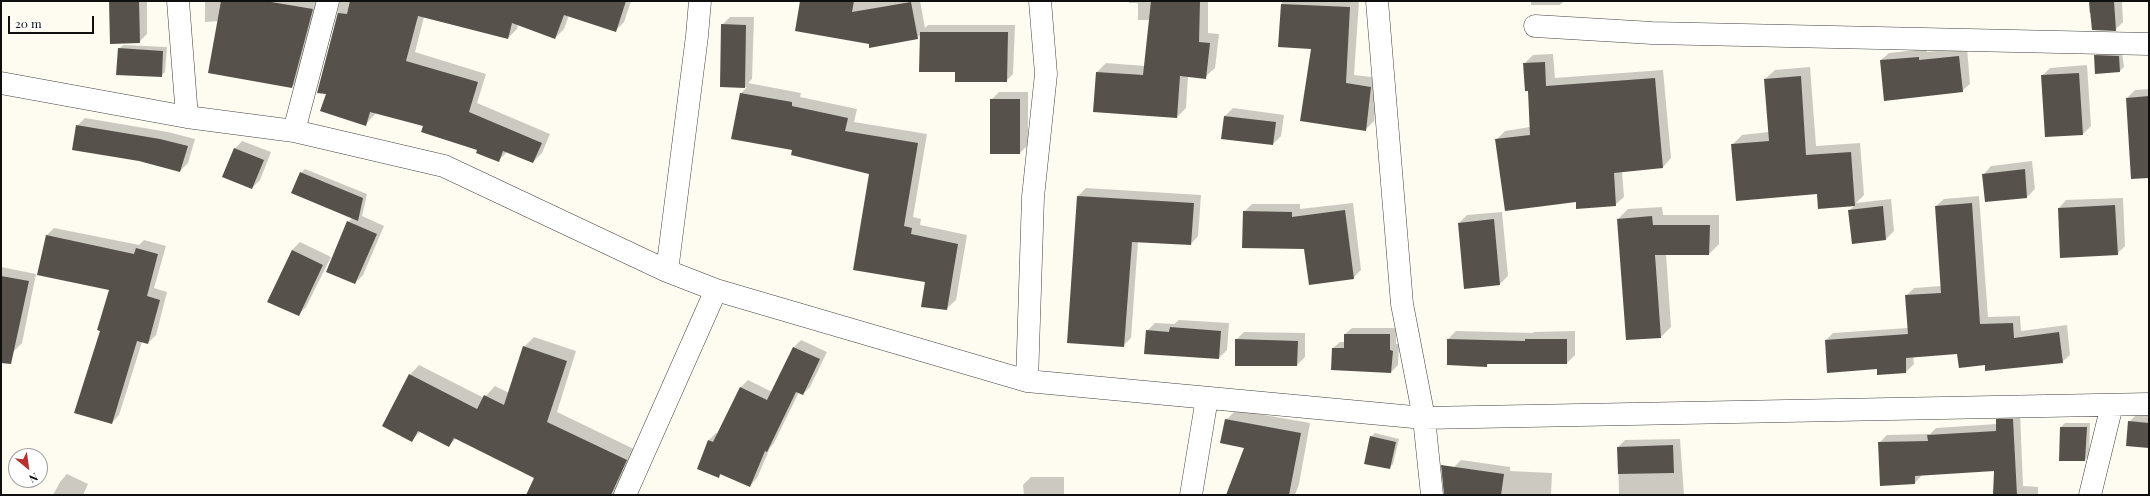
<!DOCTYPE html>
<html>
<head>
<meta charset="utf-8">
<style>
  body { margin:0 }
  #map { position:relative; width:2150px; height:496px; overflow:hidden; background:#fefcf1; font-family:"Playfair Display",serif }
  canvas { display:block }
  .frame { position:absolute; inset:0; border:2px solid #0f0f0f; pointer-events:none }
  .north { position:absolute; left:8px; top:448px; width:40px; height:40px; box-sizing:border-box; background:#fff; border:1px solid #9f9f9f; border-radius:50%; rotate:151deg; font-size:11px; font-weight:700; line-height:16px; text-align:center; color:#0f0f0f }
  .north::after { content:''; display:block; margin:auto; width:14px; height:18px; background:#b63230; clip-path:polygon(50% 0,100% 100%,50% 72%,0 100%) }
  .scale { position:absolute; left:8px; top:16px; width:86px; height:18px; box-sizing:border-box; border:2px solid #0f0f0f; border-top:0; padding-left:5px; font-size:12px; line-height:14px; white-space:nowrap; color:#0f0f0f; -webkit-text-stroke:3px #fff; paint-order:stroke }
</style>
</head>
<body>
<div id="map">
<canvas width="2150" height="496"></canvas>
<div class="frame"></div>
<div class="north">N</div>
<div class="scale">20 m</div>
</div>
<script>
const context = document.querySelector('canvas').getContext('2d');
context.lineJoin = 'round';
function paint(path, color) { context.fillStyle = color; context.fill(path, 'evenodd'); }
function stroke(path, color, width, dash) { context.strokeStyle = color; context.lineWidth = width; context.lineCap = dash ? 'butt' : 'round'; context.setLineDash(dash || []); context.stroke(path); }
paint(new Path2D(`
  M 110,1 L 147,1 L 147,34 L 139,42 Z
  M 205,1 L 321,1 L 301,78 L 292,87 L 219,21 L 205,22 Z
  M 340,1 L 631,1 L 624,22 L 615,31 L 569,15 L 564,29 L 555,38 L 518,24 L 517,29 L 508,38 L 424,17 L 415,52 L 486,74 L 477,103 L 550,134 L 542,153 L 533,162 L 508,151 L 498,161 L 479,149 L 424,125 L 376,113 L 366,124 L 327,94 L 318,92 Z
  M 801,1 L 920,1 L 925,28 L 928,25 L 1015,25 L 1013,74 L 1006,81 L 956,71 L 921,34 L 917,38 L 869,43 Z
  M 1129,1 L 1208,1 L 1208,33 L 1219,34 L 1215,68 L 1205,77 L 1188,76 L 1186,108 L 1177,117 L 1097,72 L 1106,63 L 1145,66 L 1150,20 L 1138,20 L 1138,3 L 1129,3 Z
  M 1282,1 L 1359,1 L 1354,75 L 1380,78 L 1374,121 L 1365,130 L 1312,48 L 1279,46 Z
  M 1531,1 L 1564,1 L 1560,5 L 1531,5 Z
  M 2089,1 L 2122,1 L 2123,22 L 2115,30 L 2089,12 Z
  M 730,17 L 754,17 L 752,79 L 748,83 L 801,93 L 800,97 L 857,109 L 854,122 L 927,134 L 913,217 L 921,219 L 920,225 L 967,235 L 956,300 L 946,309 L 926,281 L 870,173 L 793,149 L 733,138 L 741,93 L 747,87 L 721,86 L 722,25 Z
  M 123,45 L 167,47 L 165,72 L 161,76 L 119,49 Z
  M 1967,48 L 1970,84 L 1962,91 L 1881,60 L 1889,53 L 1926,49 L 1927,52 Z
  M 2099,52 L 2122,52 L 2124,67 L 2120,71 L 2095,56 Z
  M 1553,54 L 1555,78 L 1663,70 L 1671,158 L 1663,167 L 1622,171 L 1624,197 L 1615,205 L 1577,200 L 1497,139 L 1505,131 L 1530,127 L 1529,90 L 1524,64 L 1533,55 Z
  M 2087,65 L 2091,126 L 2083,134 L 2042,76 L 2050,68 Z
  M 1810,67 L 1816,146 L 1860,143 L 1864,195 L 1856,203 L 1891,199 L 1894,231 L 1886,239 L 1853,243 L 1849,211 L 1855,205 L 1819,208 L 1817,193 L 1733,144 L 1742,135 L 1769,132 L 1765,79 L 1775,70 Z
  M 2149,89 L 2149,135 L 2127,98 L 2135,90 Z
  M 999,92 L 1028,92 L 1028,145 L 1020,153 L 991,100 Z
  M 1233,108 L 1284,115 L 1281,136 L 1273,144 L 1225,116 Z
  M 85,118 L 168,132 L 195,139 L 188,163 L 180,171 L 77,126 Z
  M 242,141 L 271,152 L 260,180 L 252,188 L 235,149 Z
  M 2032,161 L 2035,189 L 2027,197 L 1986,201 L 1984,174 L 1991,166 Z
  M 305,169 L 367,194 L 362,216 L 384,226 L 363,275 L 355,283 L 348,222 L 353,217 L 301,173 Z
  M 1086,188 L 1201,195 L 1198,236 L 1191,244 L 1138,241 L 1131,338 L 1123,346 L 1078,196 Z
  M 1979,196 L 1988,317 L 2020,316 L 2021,331 L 2067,325 L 2070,355 L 2062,362 L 1986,364 L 1958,353 L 1913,356 L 1914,364 L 1906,372 L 1878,367 L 1826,340 L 1833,333 L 1908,328 L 1906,296 L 1914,288 L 1942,286 L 1936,206 L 1944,199 Z
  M 2123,198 L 2125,246 L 2117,254 L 2059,208 L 2066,200 Z
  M 1353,203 L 1361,270 L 1353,278 L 1244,212 L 1252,204 L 1300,204 L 1300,209 Z
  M 1662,207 L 1663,215 L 1719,215 L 1719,244 L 1709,254 L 1666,254 L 1671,327 L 1661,337 L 1627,339 L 1618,219 L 1628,209 Z
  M 1502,212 L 1508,276 L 1500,284 L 1465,288 L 1459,223 L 1467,215 Z
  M 54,228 L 139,245 L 144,240 L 166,246 L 154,288 L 167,292 L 156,335 L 148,343 L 142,342 L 119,415 L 112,423 L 101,330 L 110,289 L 46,236 Z
  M 300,242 L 331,257 L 306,307 L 298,315 L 268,302 L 292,250 Z
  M 1,267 L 36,274 L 22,343 L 14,351 L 1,348 Z
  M 1179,320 L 1229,323 L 1227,350 L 1219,358 L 1147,331 L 1155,323 L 1174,324 Z
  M 1352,328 L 1396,328 L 1396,344 L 1399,344 L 1398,365 L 1391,372 L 1333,348 L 1340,342 L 1345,342 L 1345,334 Z
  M 1456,331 L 1533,333 L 1534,332 L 1575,331 L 1575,355 L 1567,363 L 1489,363 L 1486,366 L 1448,339 Z
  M 1244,332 L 1305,333 L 1305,357 L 1297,365 L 1236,340 Z
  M 534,337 L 576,351 L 557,412 L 636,450 L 615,495 L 529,495 L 536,477 L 457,438 L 449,445 L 421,431 L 412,440 L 410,375 L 419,365 L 484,398 L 495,386 L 509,393 L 524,347 Z
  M 801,340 L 827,352 L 810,387 L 803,394 L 799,392 L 774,443 L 770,448 L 757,478 L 750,486 L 721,474 L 719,476 L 709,440 L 716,433 L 718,434 L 740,388 L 748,380 L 772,392 L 794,347 Z
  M 1236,410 L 1310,423 L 1299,484 L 1295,495 L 1227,495 L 1245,447 L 1226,420 Z
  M 2020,412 L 2023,486 L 2038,487 L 2038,495 L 1994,495 L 1995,470 L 1922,475 L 1915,483 L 1879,443 L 1887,435 L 1930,434 L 1936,428 L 1997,424 L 1997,420 L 2004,413 Z
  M 2137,414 L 2149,415 L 2149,447 L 2129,422 Z
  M 2065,423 L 2090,423 L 2089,456 L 2085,460 L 2060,460 L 2061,427 Z
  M 1375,433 L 1399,439 L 1393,464 L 1389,468 L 1371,437 Z
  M 1680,439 L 1684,495 L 1619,495 L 1618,447 L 1625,440 Z
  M 1461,460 L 1510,467 L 1510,471 L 1552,473 L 1551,495 L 1451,495 L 1454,467 Z
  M 67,474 L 88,484 L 83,495 L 53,495 L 60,482 Z
  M 1031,477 L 1064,477 L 1064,495 L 1024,495 L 1023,485 Z`), '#0003');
paint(new Path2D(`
  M 109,1 L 139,1 L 140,43 L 110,44 Z
  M 221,1 L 265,1 L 313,9 L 292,88 L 208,73 Z
  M 350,1 L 626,1 L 616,32 L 564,15 L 555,39 L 512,23 L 508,39 L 418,16 L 406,61 L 478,82 L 469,112 L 542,143 L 533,163 L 503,151 L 499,162 L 476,153 L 477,150 L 421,132 L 423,126 L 370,112 L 366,126 L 320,111 L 326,94 L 317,93 L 338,13 L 347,14 Z
  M 800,1 L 854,1 L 852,12 L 911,2 L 918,39 L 869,48 L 869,44 L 795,31 Z
  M 1151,1 L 1200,1 L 1199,42 L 1210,43 L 1206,79 L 1180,76 L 1177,118 L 1093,112 L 1096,72 L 1143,75 Z
  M 2089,1 L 2114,1 L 2116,31 L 2092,30 Z
  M 1281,4 L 1350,7 L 1346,83 L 1371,87 L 1366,131 L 1300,121 L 1311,49 L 1278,47 Z
  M 721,24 L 746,25 L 745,88 L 720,87 Z
  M 920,32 L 1008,32 L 1007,82 L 955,82 L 955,72 L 919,72 Z
  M 118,48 L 163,51 L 162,77 L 116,75 Z
  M 2094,55 L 2119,56 L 2120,72 L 2095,74 Z
  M 1959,56 L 1963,92 L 1884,101 L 1880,60 L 1919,57 L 1919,60 Z
  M 1545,62 L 1546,86 L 1655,78 L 1663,168 L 1614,173 L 1616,206 L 1576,209 L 1576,202 L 1505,211 L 1495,139 L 1530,135 L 1528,91 L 1525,91 L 1523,63 Z
  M 2079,73 L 2083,135 L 2045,137 L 2041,75 Z
  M 1801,76 L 1806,155 L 1851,152 L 1855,206 L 1818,209 L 1817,194 L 1736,201 L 1731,144 L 1769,141 L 1764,79 Z
  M 740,93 L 792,102 L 792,106 L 848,118 L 845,131 L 918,143 L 904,226 L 912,228 L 911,234 L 958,244 L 947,310 L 921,307 L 925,282 L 853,270 L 869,174 L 791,155 L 792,150 L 731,139 Z
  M 2149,96 L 2149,178 L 2131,179 L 2126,98 Z
  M 990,99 L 1020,99 L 1020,154 L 990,154 Z
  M 1224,116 L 1276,122 L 1273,145 L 1221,139 Z
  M 76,125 L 160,139 L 188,146 L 180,172 L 139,161 L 72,150 Z
  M 234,148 L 264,160 L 252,189 L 222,177 Z
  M 2025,169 L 2027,198 L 1985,202 L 1982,174 Z
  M 300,172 L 363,198 L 358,221 L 291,193 Z
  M 1077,196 L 1194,203 L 1191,245 L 1132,242 L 1124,347 L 1067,343 Z
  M 1972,203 L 1980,324 L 2013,323 L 2014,338 L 2059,332 L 2063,363 L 1985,371 L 1985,365 L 1959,368 L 1957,354 L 1906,358 L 1906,373 L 1877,375 L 1877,369 L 1827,373 L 1825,340 L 1908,334 L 1905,295 L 1941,293 L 1935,206 Z
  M 2115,205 L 2118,255 L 2060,258 L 2058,208 Z
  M 1883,206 L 1886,240 L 1852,244 L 1848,210 Z
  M 1345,210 L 1354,279 L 1309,285 L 1304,249 L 1242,248 L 1243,211 L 1292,212 L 1292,217 Z
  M 1652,216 L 1653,225 L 1710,225 L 1709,255 L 1655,255 L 1661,338 L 1626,340 L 1617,219 Z
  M 1494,219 L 1500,285 L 1464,289 L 1458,223 Z
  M 347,221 L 377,234 L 355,284 L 326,272 Z
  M 46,235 L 134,254 L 136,248 L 158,254 L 147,296 L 160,300 L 148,344 L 137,341 L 112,424 L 74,413 L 100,331 L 97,330 L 109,290 L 37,275 Z
  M 292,250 L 323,265 L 299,316 L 267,302 Z
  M 1,276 L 29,281 L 11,364 L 1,363 Z
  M 1170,327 L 1221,331 L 1219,359 L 1144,354 L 1146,330 L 1169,332 Z
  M 1344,334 L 1390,334 L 1390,350 L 1393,351 L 1391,373 L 1331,370 L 1332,348 L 1344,348 Z
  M 1235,339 L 1298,341 L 1297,366 L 1235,366 Z
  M 1447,339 L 1525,341 L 1525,339 L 1567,339 L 1567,364 L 1487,364 L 1487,367 L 1447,365 Z
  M 523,346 L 567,361 L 547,422 L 627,460 L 611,495 L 526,495 L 534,478 L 454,438 L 449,447 L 418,431 L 412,442 L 382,426 L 409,374 L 477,409 L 484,395 L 504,405 Z
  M 793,347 L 820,359 L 803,395 L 796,392 L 767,452 L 765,451 L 750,487 L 720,474 L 719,478 L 697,469 L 708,440 L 713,442 L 740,387 L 767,400 Z
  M 1225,419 L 1301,433 L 1289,495 L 1226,495 L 1244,448 L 1220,443 Z
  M 1996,419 L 2013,419 L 2017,495 L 1993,495 L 1994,471 L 1915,476 L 1915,484 L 1880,486 L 1878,442 L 1928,441 L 1927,435 L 1996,431 Z
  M 2128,421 L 2149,423 L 2149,448 L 2126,446 Z
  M 2060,427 L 2087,427 L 2085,461 L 2059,461 Z
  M 1370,436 L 1396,442 L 1390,469 L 1364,464 Z
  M 1673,445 L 1674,473 L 1618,474 L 1617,447 Z
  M 1441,465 L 1504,474 L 1501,495 L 1444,495 Z`), '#57514c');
const street = new Path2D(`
  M 178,1 L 187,117
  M 1377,1 L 1402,304 L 1424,418 L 1432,495
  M 1535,26 L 1652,33 L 2149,44
  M 1,83 L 187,117 L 294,131 L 444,166 L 667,271 L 716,290 L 1027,381 L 1424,418 L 2149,404
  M 294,131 L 328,1
  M 667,271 L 697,36 L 700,1
  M 1027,381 L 1033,197 L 1046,74 L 1040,1
  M 625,495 L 716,290
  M 1191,495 L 1207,398
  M 2090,495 L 2112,405`);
stroke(street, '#424242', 23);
stroke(street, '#fff', 22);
</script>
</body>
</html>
